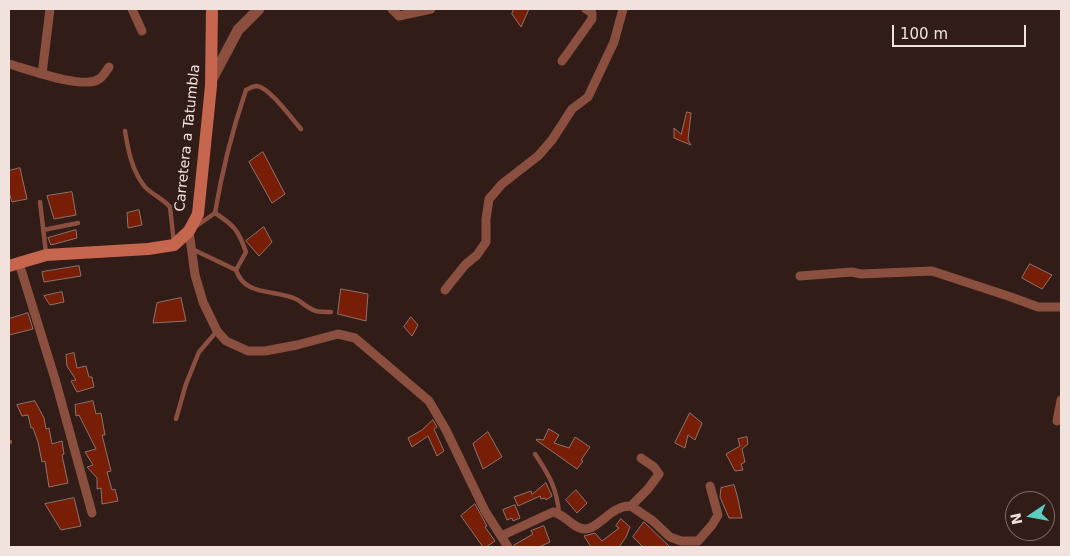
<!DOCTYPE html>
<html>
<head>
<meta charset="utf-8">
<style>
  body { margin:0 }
  #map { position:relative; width:1070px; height:556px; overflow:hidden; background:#311c17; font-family:"DejaVu Sans",sans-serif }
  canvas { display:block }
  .frame { position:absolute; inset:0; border:10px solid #f1e2de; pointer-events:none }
  .north { position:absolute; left:1005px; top:491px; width:50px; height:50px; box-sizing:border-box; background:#311c17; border:1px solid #7e6b67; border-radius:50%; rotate:258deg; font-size:14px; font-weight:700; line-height:20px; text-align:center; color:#f1e2de }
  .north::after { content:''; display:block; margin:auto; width:18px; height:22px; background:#58cec0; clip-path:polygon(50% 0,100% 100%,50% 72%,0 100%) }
  .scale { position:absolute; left:892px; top:25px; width:134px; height:22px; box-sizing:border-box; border:2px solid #f1e2de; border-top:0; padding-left:6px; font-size:15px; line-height:18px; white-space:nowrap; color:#f1e2de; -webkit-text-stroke:4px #311c17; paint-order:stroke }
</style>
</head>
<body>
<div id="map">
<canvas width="1070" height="556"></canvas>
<div class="frame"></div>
<div class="north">N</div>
<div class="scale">100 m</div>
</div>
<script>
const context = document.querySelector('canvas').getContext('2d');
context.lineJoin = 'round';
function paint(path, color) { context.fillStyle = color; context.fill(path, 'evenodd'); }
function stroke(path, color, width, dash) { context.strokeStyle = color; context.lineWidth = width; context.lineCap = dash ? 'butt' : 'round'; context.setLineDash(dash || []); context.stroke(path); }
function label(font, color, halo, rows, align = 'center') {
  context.font = font + ' "DejaVu Sans",sans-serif'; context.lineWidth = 5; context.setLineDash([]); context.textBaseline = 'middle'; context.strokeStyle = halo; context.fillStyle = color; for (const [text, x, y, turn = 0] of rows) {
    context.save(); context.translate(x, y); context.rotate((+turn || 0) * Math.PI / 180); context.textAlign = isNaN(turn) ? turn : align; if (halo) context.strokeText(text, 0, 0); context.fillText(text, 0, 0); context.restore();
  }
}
const building = new Path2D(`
  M 514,9 L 529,9 L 521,27 L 512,14 Z
  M 687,112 L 691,113 L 688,140 L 691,145 L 674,138 L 674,128 L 681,134 Z
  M 263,152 L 285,194 L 272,203 L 249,162 Z
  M 20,168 L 27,199 L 12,202 L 9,192 L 9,171 Z
  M 72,192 L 76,215 L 54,219 L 47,196 Z
  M 139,210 L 142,225 L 128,228 L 127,213 Z
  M 264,227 L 272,242 L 259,256 L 246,241 Z
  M 76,230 L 77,238 L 51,245 L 48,238 Z
  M 1030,264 L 1052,275 L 1042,289 L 1022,278 Z
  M 79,266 L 81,276 L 44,282 L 42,272 Z
  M 341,289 L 368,294 L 366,321 L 338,314 Z
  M 62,292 L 64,302 L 50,305 L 44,296 Z
  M 181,298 L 186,321 L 153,323 L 157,303 Z
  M 28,313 L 33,329 L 9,335 L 9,319 Z
  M 411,317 L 418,325 L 412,336 L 404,327 Z
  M 74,353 L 77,368 L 86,366 L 89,377 L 92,377 L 94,387 L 77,392 L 71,381 L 76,380 L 67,366 L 66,355 Z
  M 35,401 L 44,418 L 46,429 L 49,428 L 52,444 L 62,441 L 64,454 L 62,455 L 68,483 L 49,487 L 45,461 L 42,462 L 38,442 L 33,428 L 31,428 L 28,415 L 22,416 L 17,405 Z
  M 93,401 L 96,414 L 101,413 L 105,435 L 102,435 L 111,471 L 107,472 L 112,490 L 115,489 L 118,501 L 102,504 L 101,488 L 97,489 L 97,478 L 87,467 L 93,465 L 85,452 L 96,449 L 79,415 L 76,416 L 75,405 Z
  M 690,413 L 702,423 L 695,440 L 688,435 L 685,448 L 675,443 Z
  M 433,420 L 437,427 L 434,429 L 444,451 L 437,456 L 428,436 L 412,447 L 408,438 L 422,430 Z
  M 549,429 L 559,435 L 554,443 L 569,448 L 575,437 L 590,447 L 581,460 L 583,461 L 577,469 L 536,440 L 537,439 L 543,440 Z
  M 488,432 L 502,457 L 483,469 L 473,444 Z
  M 747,437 L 748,444 L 742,449 L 745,462 L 741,464 L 743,470 L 735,471 L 726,454 L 740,446 L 738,439 Z
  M 546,483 L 552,496 L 546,500 L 545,498 L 541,499 L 540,496 L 518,506 L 514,497 L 531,491 L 532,494 Z
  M 734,485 L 737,495 L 742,518 L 729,518 L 720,497 L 721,488 Z
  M 576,490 L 587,503 L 577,513 L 566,500 Z
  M 74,498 L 81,526 L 61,530 L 45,504 Z
  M 475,504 L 487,526 L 485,527 L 495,541 L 486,547 L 483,547 L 461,516 Z
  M 515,505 L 520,518 L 513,521 L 512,518 L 507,520 L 503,510 Z
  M 621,519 L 630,527 L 626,537 L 619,547 L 591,547 L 584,536 L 595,533 L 602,541 L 619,528 L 616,526 Z
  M 644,522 L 670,547 L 643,547 L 633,537 Z
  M 544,526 L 550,542 L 539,547 L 514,547 L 514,545 L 533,534 L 531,531 Z`);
paint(building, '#781e07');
stroke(building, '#8d736d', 1);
stroke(new Path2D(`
  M 125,131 C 128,150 132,171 145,187 C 153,195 163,199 170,207 L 174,243
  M 40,202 L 46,253
  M 215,213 C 235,226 238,230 246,252 L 236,270
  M 195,227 L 215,213 C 222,171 232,131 246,90 C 250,88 253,86 257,86 C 270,88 292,119 301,129
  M 43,230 L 78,223
  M 192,249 L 236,270 C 245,297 275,289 296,299 C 302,302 308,309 316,311 C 320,312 327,312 331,312
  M 176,419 L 186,384 L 199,352 L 217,331
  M 9,442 L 10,442
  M 535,454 C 549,475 557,488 559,514`), '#8b4f40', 4.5);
stroke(new Path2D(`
  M 132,9 L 142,31
  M 392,9 L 399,16 L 431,9
  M 562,61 L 592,19 L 592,13 L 586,9
  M 9,64 C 27,69 84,90 99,79 C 103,77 106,71 109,67
  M 42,74 L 50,9
  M 189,231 L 195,275 L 203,302 L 217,331 L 226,341 L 248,351 L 265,351 L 297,345 L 338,334 L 355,338 L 429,401 L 446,430 L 485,511 L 508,547
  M 19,263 L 55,379 L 92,513
  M 800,276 L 852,272 L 861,274 L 932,271 L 1011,297 L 1038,307 L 1061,307
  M 445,290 L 465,265 L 477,255 L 486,242 L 486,219 L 489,199 L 502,184 L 538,156 L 552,140 L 572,109 L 588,97 L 614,42 L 623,9
  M 1057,421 L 1061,400
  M 631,506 L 653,521 L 670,537 L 681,541 L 698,541 L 712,525 L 718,515 L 710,486
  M 501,536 L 553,512 C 565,514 573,529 585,529 C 599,529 611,505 631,506 L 648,489 L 659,474 L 654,467 L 641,458`), '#8b4f40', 9);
stroke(new Path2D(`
  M 211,81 L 238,30 L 259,9`), '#8b4f40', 11);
stroke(new Path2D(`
  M 9,266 L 46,255 L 148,249 L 174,245 L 189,231 L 198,214 L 211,86 L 212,9`), '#c6664f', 12);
label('14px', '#f1e2de', '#311c17', [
  ["Carretera a Tatumbla",188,138,-84]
]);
</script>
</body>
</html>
